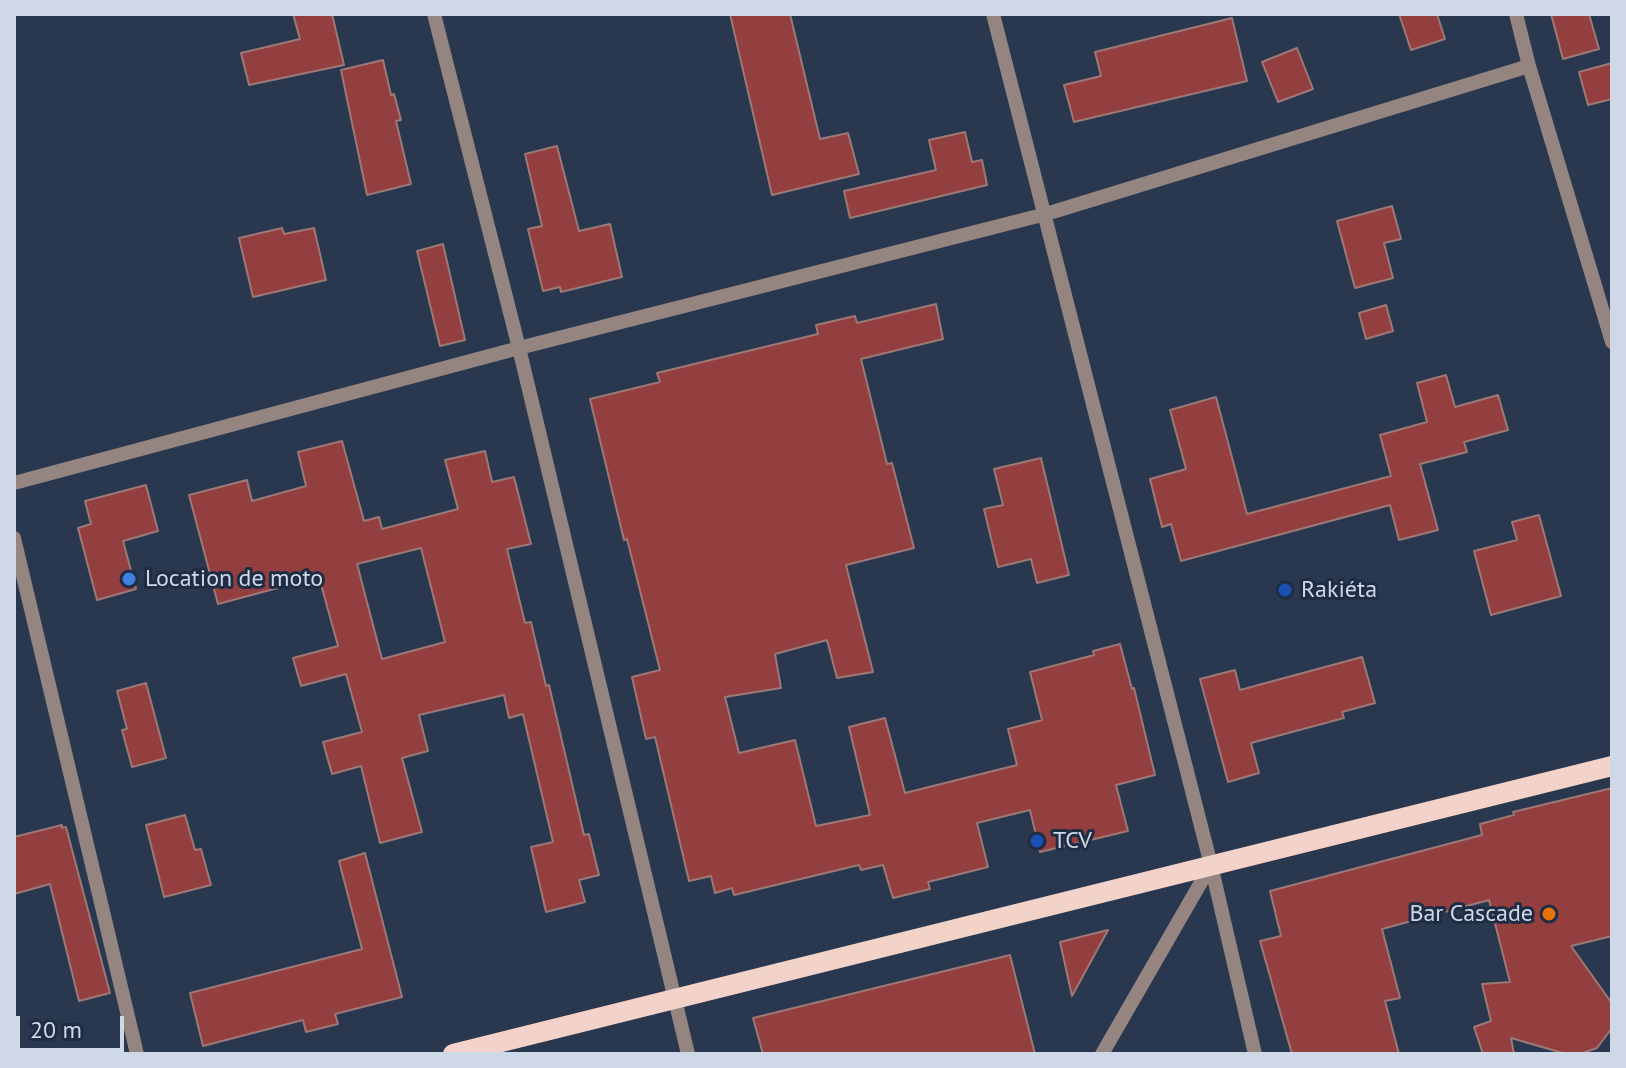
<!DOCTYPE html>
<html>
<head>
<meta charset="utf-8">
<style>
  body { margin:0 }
  #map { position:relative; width:1626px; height:1068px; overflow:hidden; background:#29374f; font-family:"PT Sans",sans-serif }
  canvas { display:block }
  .frame { position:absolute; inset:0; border:16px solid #cfd8e7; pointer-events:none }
  .scale { position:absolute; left:16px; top:1016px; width:108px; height:36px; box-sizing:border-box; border:4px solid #cfd8e7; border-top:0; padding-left:10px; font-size:24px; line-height:28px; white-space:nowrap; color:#cfd8e7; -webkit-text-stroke:6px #1f2d44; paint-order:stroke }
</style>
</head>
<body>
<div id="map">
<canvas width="1626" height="1068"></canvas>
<div class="frame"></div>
<div class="scale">20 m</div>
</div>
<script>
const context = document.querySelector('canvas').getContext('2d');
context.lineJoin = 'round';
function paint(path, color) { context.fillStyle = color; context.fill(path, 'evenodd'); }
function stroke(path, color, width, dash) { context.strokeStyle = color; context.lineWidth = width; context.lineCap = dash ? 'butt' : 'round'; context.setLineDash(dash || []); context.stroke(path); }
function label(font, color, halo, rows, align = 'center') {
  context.font = font + ' "PT Sans",sans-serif'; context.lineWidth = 6; context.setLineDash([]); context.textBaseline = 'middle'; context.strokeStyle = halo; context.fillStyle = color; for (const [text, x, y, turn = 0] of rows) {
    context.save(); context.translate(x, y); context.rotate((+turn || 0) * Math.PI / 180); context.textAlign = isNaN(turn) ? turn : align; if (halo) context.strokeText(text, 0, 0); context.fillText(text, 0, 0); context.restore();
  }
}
const building = new Path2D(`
  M 293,14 L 332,14 L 344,65 L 249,85 L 241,53 L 300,39 Z
  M 730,14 L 790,14 L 820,139 L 848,133 L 859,174 L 772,195 Z
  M 1399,14 L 1437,14 L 1445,39 L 1411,50 Z
  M 1551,14 L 1589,14 L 1599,49 L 1563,59 Z
  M 1232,18 L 1247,81 L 1074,122 L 1064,85 L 1101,76 L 1095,52 Z
  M 1297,48 L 1313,89 L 1278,102 L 1262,62 Z
  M 383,60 L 391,95 L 394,94 L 401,120 L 396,121 L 411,184 L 367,195 L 341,70 Z
  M 1612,63 L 1612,99 L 1588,105 L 1579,72 Z
  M 965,132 L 972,162 L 982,160 L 987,185 L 850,218 L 844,191 L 936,170 L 929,140 Z
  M 557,146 L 579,231 L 610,224 L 622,277 L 561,292 L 560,287 L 543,291 L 528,229 L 542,226 L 525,154 Z
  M 1392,206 L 1401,239 L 1384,243 L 1393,278 L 1355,288 L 1337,221 Z
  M 282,228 L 284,234 L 314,228 L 326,280 L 253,297 L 239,238 Z
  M 443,244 L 465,340 L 440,346 L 417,251 Z
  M 936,304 L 943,339 L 861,359 L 887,464 L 892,463 L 914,548 L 846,565 L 873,672 L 837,678 L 827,640 L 775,654 L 781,688 L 725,697 L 739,753 L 795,740 L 816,826 L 870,815 L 849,727 L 885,718 L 905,793 L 1017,765 L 1008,729 L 1042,720 L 1030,672 L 1094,655 L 1093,651 L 1120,644 L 1132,689 L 1134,688 L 1155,775 L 1116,785 L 1128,831 L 1040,852 L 1030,810 L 977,823 L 988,867 L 928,882 L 930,889 L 893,898 L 883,865 L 861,870 L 859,865 L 734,895 L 732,888 L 715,893 L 711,876 L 689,881 L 655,737 L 646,739 L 632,677 L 660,670 L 627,539 L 624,540 L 590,399 L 660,382 L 657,373 L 818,334 L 816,325 L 855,316 L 857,323 Z
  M 1386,305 L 1393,331 L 1366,339 L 1359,313 Z
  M 1446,375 L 1455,407 L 1498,395 L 1508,430 L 1464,442 L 1467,452 L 1420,464 L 1438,530 L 1399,540 L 1390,505 L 1181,561 L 1171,524 L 1162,527 L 1150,479 L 1186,469 L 1170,410 L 1216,397 L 1247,514 L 1391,476 L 1380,435 L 1427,422 L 1417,383 Z
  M 342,441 L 364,521 L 379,517 L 382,529 L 458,509 L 445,460 L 485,451 L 492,482 L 514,477 L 531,544 L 507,549 L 525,623 L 531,622 L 546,686 L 549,685 L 584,835 L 589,834 L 599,875 L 579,880 L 585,902 L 546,912 L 531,847 L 553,842 L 523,714 L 509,718 L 504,695 L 419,715 L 428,751 L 402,758 L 422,832 L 380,843 L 361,766 L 332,774 L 323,742 L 362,732 L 346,674 L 301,686 L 293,658 L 338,646 L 319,577 L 218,604 L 189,495 L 247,480 L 252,501 L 306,486 L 298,452 ZM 421,548 L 445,642 L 382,659 L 357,564 Z
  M 1041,458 L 1069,575 L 1037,583 L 1031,559 L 998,567 L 984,509 L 1003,505 L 994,469 Z
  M 146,485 L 158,531 L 123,541 L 136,589 L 97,600 L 78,528 L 91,524 L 85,501 Z
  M 1539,515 L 1561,596 L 1491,615 L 1474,551 L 1517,540 L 1512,522 Z
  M 1362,657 L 1375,703 L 1342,712 L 1344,718 L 1251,743 L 1259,773 L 1228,782 L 1200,679 L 1235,670 L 1240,690 Z
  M 146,683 L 166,758 L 132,767 L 122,730 L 127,729 L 117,691 Z
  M 1612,788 L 1612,936 L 1571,946 L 1611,1002 L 1612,1028 L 1597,1048 L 1580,1054 L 1566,1054 L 1511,1038 L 1514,1054 L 1483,1054 L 1474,1027 L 1491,1021 L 1482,984 L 1510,982 L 1489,900 L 1382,929 L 1400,998 L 1385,1001 L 1399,1054 L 1292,1054 L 1260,941 L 1281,936 L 1270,891 L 1482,835 L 1480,824 L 1514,815 L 1513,812 Z
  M 185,815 L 195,850 L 201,849 L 211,885 L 164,897 L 146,825 Z
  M 62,825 L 62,828 L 66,827 L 110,993 L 79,1001 L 50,884 L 14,894 L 14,837 Z
  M 365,853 L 402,997 L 335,1014 L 338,1024 L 306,1032 L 303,1020 L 203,1046 L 190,993 L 362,949 L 339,861 Z
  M 1108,930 L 1072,996 L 1060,942 Z
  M 1010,955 L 1035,1054 L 763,1054 L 753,1018 Z`);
paint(building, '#933f3f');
stroke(building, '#9c7876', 2);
stroke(new Path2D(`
  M 434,14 L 519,348 L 688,1054
  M 993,14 L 1211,865 L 1255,1054
  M 1516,14 L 1529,66 L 1612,342
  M 14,483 L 519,348 L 1046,214 L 1529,66
  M 14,538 L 137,1054
  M 1102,1054 L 1211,865`), '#948580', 14);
stroke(new Path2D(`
  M 453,1054 L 1612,766`), '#f2d2c9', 20);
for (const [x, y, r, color] of [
  [129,579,8,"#3f7fe0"],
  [1285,590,8,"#1a4fb4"],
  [1037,841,8,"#1a4fb4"],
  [1549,914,8,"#e8710a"]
]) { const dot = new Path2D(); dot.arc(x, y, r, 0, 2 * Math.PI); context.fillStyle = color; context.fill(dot); stroke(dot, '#1f2d44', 3); }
label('24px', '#cfd8e7', '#1f2d44', [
  ["Location de moto",145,579],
  ["Rakiéta",1301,590],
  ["TCV",1053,841],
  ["Bar Cascade",1533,914,"right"]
], 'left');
</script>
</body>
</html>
